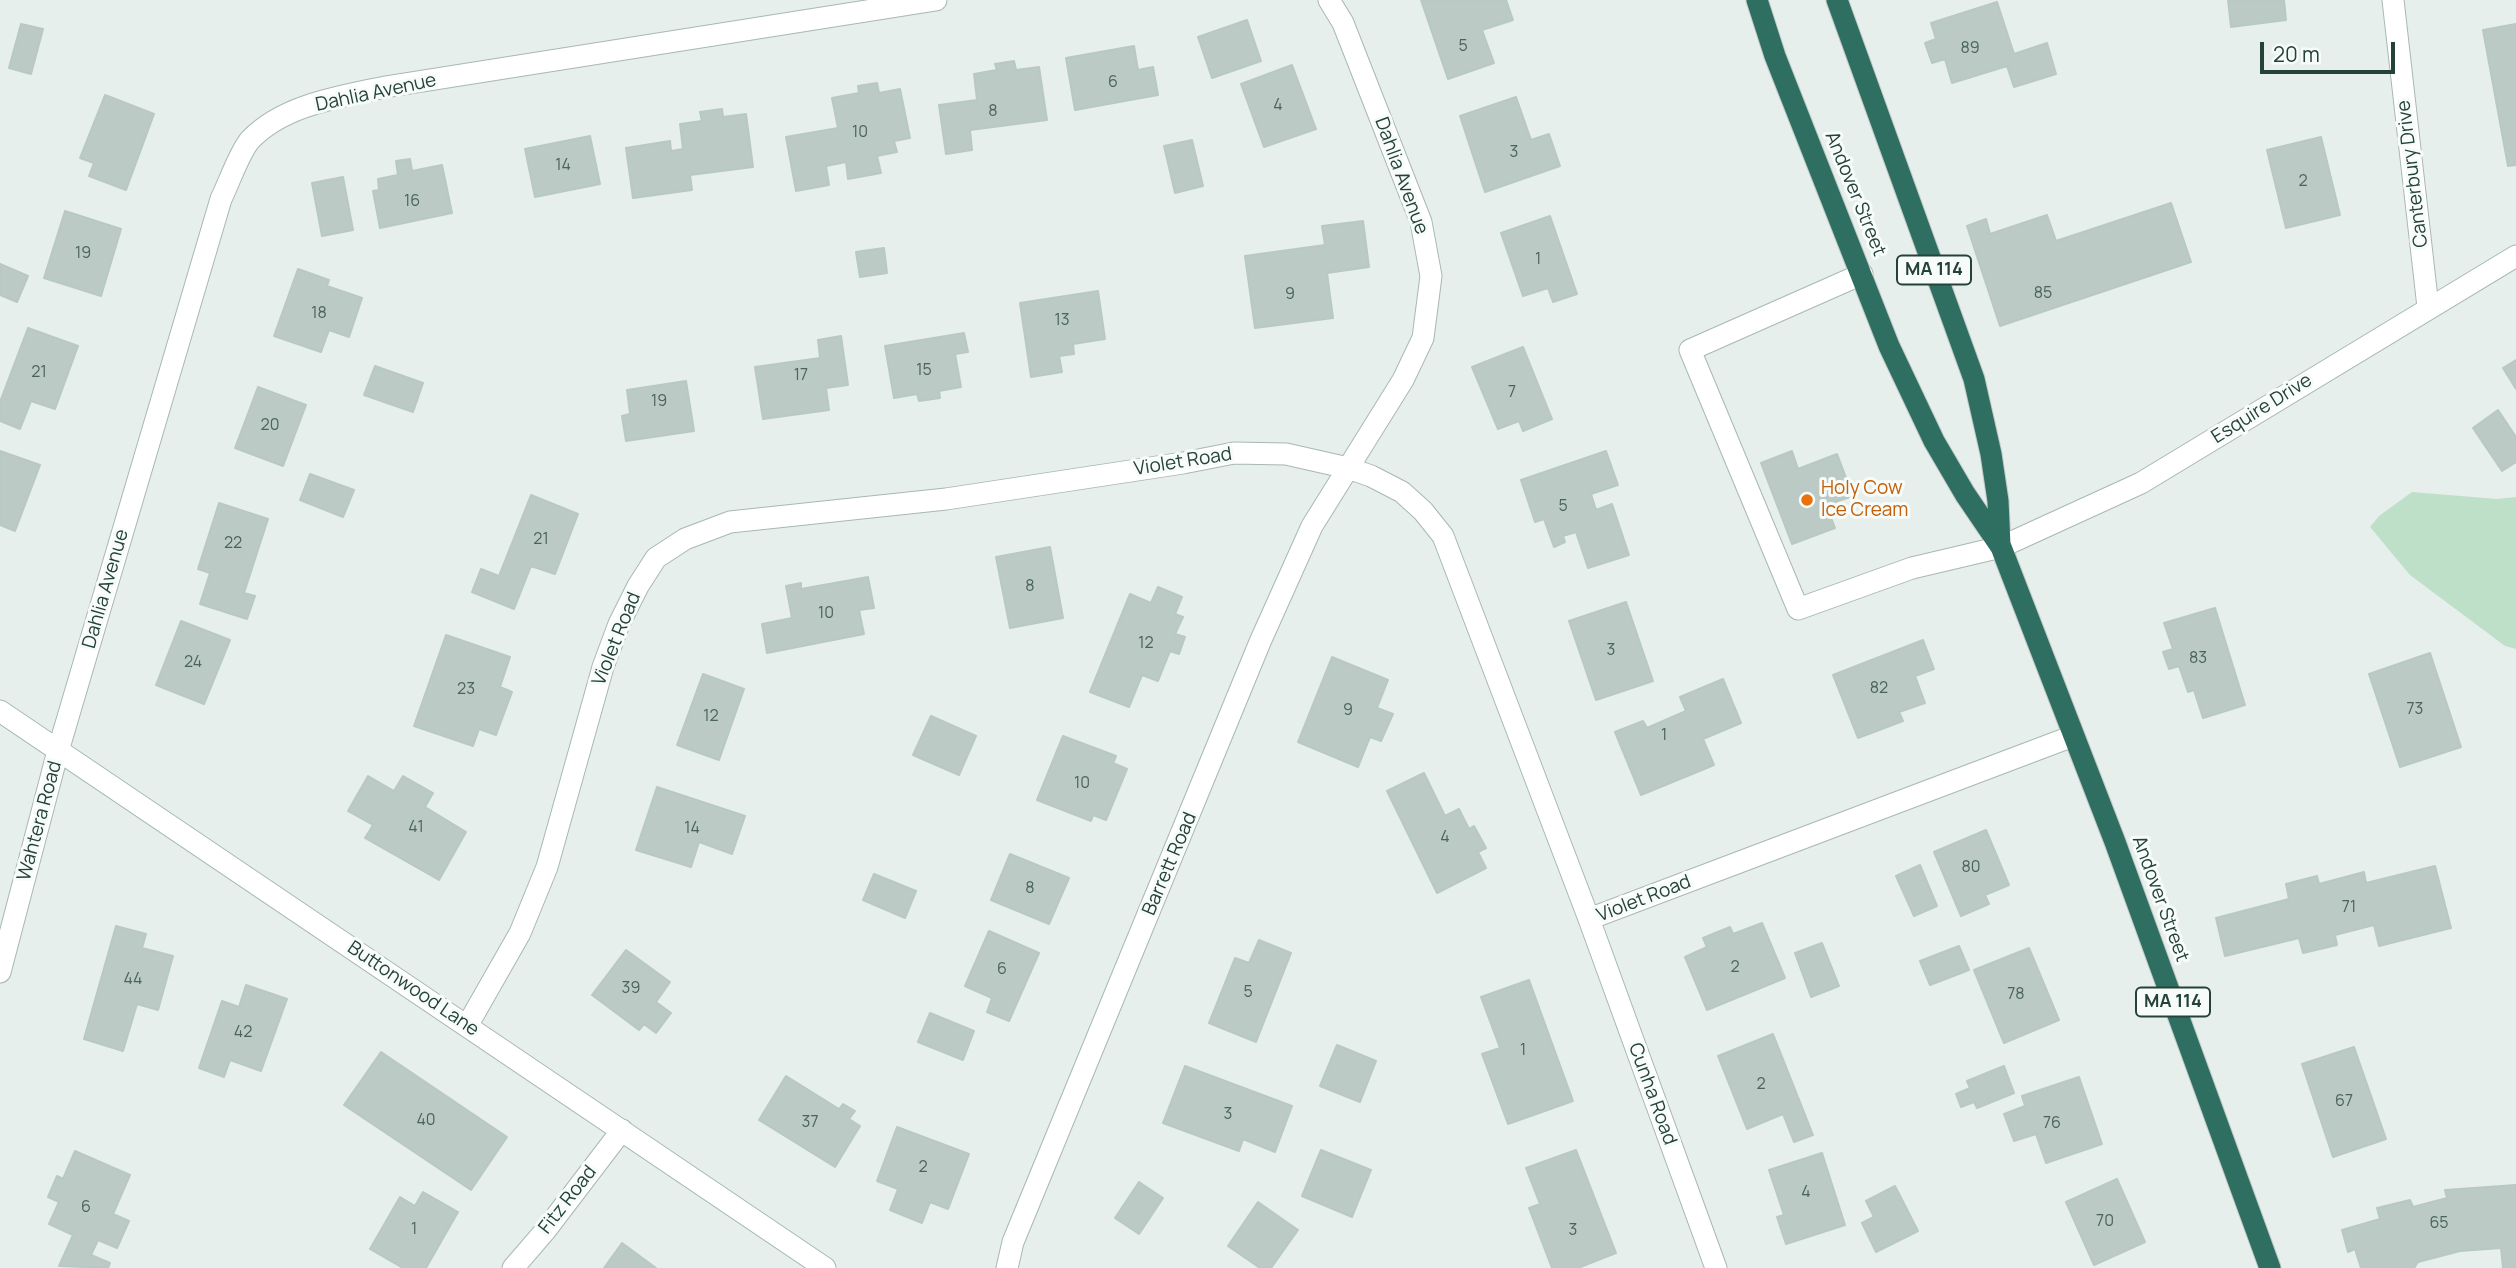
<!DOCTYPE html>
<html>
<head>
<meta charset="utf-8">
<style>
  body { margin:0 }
  #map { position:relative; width:2516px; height:1268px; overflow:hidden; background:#e6efeb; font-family:Manrope,sans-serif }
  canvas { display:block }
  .scale { position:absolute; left:2260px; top:42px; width:135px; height:32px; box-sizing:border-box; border:4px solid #24423a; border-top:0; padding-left:9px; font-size:21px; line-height:24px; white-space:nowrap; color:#24423a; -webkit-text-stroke:5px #f7fbf9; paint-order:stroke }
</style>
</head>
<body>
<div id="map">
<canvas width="2516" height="1268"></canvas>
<div class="scale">20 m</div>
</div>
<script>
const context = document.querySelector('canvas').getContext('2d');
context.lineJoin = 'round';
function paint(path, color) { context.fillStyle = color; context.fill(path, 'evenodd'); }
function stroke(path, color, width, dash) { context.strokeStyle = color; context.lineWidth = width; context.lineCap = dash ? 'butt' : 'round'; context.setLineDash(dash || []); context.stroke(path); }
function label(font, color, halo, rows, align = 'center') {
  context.font = font + ' Manrope,sans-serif'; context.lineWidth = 6; context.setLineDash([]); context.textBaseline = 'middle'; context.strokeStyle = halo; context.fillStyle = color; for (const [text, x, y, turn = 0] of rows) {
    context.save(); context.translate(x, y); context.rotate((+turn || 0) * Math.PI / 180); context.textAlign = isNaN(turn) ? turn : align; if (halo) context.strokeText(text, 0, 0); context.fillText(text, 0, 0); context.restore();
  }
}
paint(new Path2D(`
  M 2412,492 L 2497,499 L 2516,497 L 2516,649 L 2505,646 L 2410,575 L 2370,527 L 2379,516 Z`), '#bfe0c8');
const building = new Path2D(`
  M 1421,0 L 1506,0 L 1513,20 L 1482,30 L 1494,63 L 1448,79 Z
  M 2228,0 L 2284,0 L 2286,20 L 2231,27 Z
  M 1997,2 L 2014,54 L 2047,43 L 2056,74 L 2014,87 L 2007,66 L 1952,83 L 1945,59 L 1932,63 L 1925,43 L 1936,39 L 1931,23 Z
  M 1247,20 L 1261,61 L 1212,78 L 1198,37 Z
  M 21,24 L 43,29 L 31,74 L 9,68 Z
  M 2516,24 L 2516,165 L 2508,166 L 2483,30 Z
  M 1134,46 L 1138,70 L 1153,67 L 1158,95 L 1075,110 L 1066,58 Z
  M 1014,61 L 1016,70 L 1039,67 L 1047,120 L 970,130 L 972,150 L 946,154 L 939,105 L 977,100 L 974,74 L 997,70 L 995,64 Z
  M 1292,65 L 1316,129 L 1264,147 L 1241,84 Z
  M 877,83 L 879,93 L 900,89 L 910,138 L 894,141 L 897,152 L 877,156 L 881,173 L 848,179 L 846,162 L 826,166 L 829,185 L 796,191 L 786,137 L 838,128 L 832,98 L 859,93 L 858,86 Z
  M 105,95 L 154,114 L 126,190 L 89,176 L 94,163 L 80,158 Z
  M 1516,97 L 1531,140 L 1549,134 L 1560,166 L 1485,192 L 1460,116 Z
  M 722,109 L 723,117 L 746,114 L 753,167 L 690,175 L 692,190 L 633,198 L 626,148 L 670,141 L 671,151 L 683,149 L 680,124 L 702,121 L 700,112 Z
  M 590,136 L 600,184 L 535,197 L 525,149 Z
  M 2321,137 L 2340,215 L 2286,228 L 2267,150 Z
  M 1192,140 L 1203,186 L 1175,193 L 1164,146 Z
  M 410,159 L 412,171 L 442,165 L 452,213 L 380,228 L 373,191 L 379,190 L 378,179 L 398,175 L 396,161 Z
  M 343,177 L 353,230 L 322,236 L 312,183 Z
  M 2171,203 L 2191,262 L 2000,326 L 1967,226 L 1986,219 L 1990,234 L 2047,215 L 2056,241 Z
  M 65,211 L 121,229 L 101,296 L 44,278 Z
  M 1550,216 L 1577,294 L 1553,302 L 1548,288 L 1523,296 L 1501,233 Z
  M 1363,221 L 1369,267 L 1327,273 L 1333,318 L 1255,328 L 1245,256 L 1325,245 L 1322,226 Z
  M 884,248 L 887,273 L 860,277 L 856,252 Z
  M 0,264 L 28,276 L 17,302 L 0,295 Z
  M 298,269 L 329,280 L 327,286 L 362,298 L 349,337 L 329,330 L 321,352 L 274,336 Z
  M 1098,291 L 1105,339 L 1073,344 L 1074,354 L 1059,356 L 1062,372 L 1031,377 L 1020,303 Z
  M 28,328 L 78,346 L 55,409 L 31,401 L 20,429 L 0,421 L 0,402 Z
  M 964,333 L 968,352 L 955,354 L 961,387 L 939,391 L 940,398 L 919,401 L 917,394 L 894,398 L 885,346 Z
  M 841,336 L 848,385 L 826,388 L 829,410 L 763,419 L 755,367 L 820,358 L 818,340 Z
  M 1523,347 L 1552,419 L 1523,431 L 1519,421 L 1498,429 L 1472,367 Z
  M 2516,360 L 2516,389 L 2503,368 Z
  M 375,366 L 423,383 L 413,412 L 364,395 Z
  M 686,381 L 694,431 L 626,441 L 622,416 L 630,414 L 627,390 Z
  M 258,387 L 306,405 L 283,466 L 235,448 Z
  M 2498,410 L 2516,437 L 2516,462 L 2502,471 L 2473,428 Z
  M 0,451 L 40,465 L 15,531 L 0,525 Z
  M 1606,451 L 1618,485 L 1591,494 L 1596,510 L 1612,504 L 1629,555 L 1588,568 L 1576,532 L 1563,536 L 1565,542 L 1554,547 L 1544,519 L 1535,522 L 1521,480 Z
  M 1792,451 L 1798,469 L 1837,454 L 1853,496 L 1826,505 L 1835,528 L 1792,544 L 1761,463 Z
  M 310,474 L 354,490 L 343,517 L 300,500 Z
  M 531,495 L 578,514 L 555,574 L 531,566 L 514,609 L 472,592 L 481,569 L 499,576 Z
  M 219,503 L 268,519 L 244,593 L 255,596 L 247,619 L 200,604 L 210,573 L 198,569 Z
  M 1050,547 L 1063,618 L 1010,628 L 996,557 Z
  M 868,577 L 874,608 L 859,610 L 864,634 L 767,653 L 762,624 L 792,618 L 786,586 L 801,583 L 801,589 Z
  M 1158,587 L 1182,597 L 1175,614 L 1183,617 L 1175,634 L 1185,637 L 1179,654 L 1170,651 L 1158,681 L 1142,675 L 1129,707 L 1090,692 L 1130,594 L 1151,603 Z
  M 1626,602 L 1653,681 L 1596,700 L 1569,621 Z
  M 2215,608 L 2245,705 L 2203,718 L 2194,690 L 2188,692 L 2179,666 L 2169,669 L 2163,652 L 2173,649 L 2164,623 Z
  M 181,621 L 230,640 L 204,704 L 156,685 Z
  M 446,635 L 510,657 L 500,687 L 512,692 L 496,735 L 479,729 L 473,746 L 414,726 Z
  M 1923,640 L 1934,669 L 1915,676 L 1925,703 L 1899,712 L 1903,721 L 1858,738 L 1833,675 Z
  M 2430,653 L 2461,747 L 2400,767 L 2369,674 Z
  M 1332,657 L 1388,680 L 1377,708 L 1393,714 L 1381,741 L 1370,737 L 1358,767 L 1298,742 Z
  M 703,674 L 744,689 L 719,760 L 677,745 Z
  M 1723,679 L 1741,723 L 1703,739 L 1714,765 L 1641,795 L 1615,732 L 1643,721 L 1647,728 L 1686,711 L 1680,697 Z
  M 931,716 L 976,736 L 959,775 L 913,755 Z
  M 1063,736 L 1116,756 L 1113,763 L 1127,769 L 1106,820 L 1093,815 L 1091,821 L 1037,800 Z
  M 1424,773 L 1445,816 L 1459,809 L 1469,829 L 1474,826 L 1486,848 L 1478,852 L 1486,868 L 1437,893 L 1387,791 Z
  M 368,776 L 394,791 L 403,776 L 433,793 L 425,807 L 466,832 L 439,880 L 365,838 L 373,825 L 348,811 Z
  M 657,787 L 745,816 L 732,854 L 699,842 L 691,867 L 636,850 Z
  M 1986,830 L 2009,885 L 1985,895 L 1989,904 L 1961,916 L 1934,852 Z
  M 1010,854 L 1069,878 L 1049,924 L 991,900 Z
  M 1920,865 L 1937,906 L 1914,916 L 1896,876 Z
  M 2435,866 L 2451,928 L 2379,946 L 2374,925 L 2335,935 L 2337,945 L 2303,953 L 2299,938 L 2225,956 L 2216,918 L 2289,899 L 2286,884 L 2317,876 L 2319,884 L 2364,872 L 2366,883 Z
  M 874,874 L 916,891 L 905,918 L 863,900 Z
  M 1762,923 L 1785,978 L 1707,1010 L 1685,957 L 1707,947 L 1703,938 L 1730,927 L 1733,934 Z
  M 116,926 L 146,934 L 142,948 L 173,956 L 158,1010 L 137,1004 L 123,1051 L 84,1039 Z
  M 989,931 L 1039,953 L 1009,1021 L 987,1012 L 992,998 L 965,986 Z
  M 1259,940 L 1291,953 L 1256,1042 L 1209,1023 L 1235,958 L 1249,963 Z
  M 1822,943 L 1839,986 L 1811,997 L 1795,953 Z
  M 1959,946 L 1969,970 L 1930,985 L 1920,961 Z
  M 2029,948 L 2059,1020 L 2004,1043 L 1974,970 Z
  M 626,950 L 670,982 L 656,1002 L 671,1013 L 656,1033 L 644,1024 L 639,1030 L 592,995 Z
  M 1529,980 L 1573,1101 L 1508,1124 L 1482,1054 L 1500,1048 L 1481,997 Z
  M 246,985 L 287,999 L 261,1071 L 230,1060 L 224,1077 L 199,1068 L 222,1001 L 239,1007 Z
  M 930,1013 L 974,1031 L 963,1060 L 918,1042 Z
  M 1773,1034 L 1813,1135 L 1794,1142 L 1783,1114 L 1747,1129 L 1718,1056 Z
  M 1337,1045 L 1376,1061 L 1360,1102 L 1320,1086 Z
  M 2354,1047 L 2386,1139 L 2333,1157 L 2302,1064 Z
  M 381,1052 L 507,1137 L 471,1190 L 344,1105 Z
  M 1185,1066 L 1292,1106 L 1275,1152 L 1243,1139 L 1239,1151 L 1163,1123 Z
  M 2004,1066 L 2014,1093 L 1977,1108 L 1974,1102 L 1961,1107 L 1956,1094 L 1970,1088 L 1967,1081 Z
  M 786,1076 L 839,1109 L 843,1104 L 855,1111 L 849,1119 L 860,1126 L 835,1167 L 759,1120 Z
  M 2079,1077 L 2102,1144 L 2046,1163 L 2036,1134 L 2014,1141 L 2004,1114 L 2025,1106 L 2022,1096 Z
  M 897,1127 L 969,1154 L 948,1209 L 930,1202 L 922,1223 L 890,1210 L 898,1189 L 877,1181 Z
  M 1321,1150 L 1371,1170 L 1352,1217 L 1302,1196 Z
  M 1576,1150 L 1616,1253 L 1578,1268 L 1552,1268 L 1529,1208 L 1540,1204 L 1526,1168 Z
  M 75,1151 L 130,1175 L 113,1214 L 129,1221 L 117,1248 L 98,1240 L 91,1255 L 110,1263 L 108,1268 L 59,1266 L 73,1235 L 49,1224 L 59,1202 L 48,1197 L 57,1176 L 63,1179 Z
  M 1822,1153 L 1845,1225 L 1786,1244 L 1777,1217 L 1784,1215 L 1769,1170 Z
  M 2117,1179 L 2145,1242 L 2094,1265 L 2066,1202 Z
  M 1139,1182 L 1163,1198 L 1139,1234 L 1115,1218 Z
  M 2516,1185 L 2516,1268 L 2503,1268 L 2501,1248 L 2460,1251 L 2418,1262 L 2414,1268 L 2361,1268 L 2355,1249 L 2348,1252 L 2342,1230 L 2380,1219 L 2377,1208 L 2410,1200 L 2413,1207 L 2447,1198 L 2445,1190 Z
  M 1895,1186 L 1918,1231 L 1876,1252 L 1862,1223 L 1874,1217 L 1866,1201 Z
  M 423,1192 L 458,1212 L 426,1268 L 403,1268 L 370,1249 L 400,1197 L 415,1206 Z
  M 1258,1202 L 1298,1230 L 1271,1268 L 1260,1268 L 1228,1246 Z
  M 622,1243 L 656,1268 L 604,1268 Z`);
paint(building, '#bbcac4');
stroke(building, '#b8c9c2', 2);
const minor = new Path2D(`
  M 2393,0 L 2428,307
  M 1862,274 L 1690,350 L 1798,609 L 1912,568 L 2001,547 L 2141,483 L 2516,256
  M 0,711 L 825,1268
  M 1589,919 L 2073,736
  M 0,972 L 58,751 L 221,199 C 229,183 239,153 250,140 C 283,105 339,97 385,87 L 936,0
  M 467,1026 L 520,933 L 547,867 L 603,667 L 619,624 L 638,586 L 656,558 L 685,539 L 730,522 L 946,499 L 1183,463 L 1234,453 L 1286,454 L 1348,468 L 1371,476 L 1402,492 L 1423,511 L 1443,536 L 1589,919 L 1716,1268
  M 513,1268 L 545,1231 L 622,1130
  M 1007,1268 L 1013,1242 L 1260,642 L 1312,526 L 1403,380 L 1423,338 L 1431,276 L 1421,222 L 1343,23 L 1329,0`);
const highway = new Path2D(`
  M 1757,0 L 1775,56 L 1889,346 L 1934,441 L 1965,494 L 2001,547 L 2115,842 L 2270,1268
  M 1837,0 L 1974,379 L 1991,454 L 1998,501 L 2000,545`);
stroke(minor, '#a8b8b2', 23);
stroke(highway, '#c2cac8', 23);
stroke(minor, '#fff', 21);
stroke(highway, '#2f6f62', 21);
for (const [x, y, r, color] of [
  [1807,500,7,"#e8710a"]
]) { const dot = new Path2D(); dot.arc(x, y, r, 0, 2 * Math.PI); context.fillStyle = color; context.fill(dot); stroke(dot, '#f7fbf9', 2.5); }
label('16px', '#4a645c', null, [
  ["5",1463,47],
  ["89",1970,49],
  ["6",1113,83],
  ["4",1278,106],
  ["8",993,112],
  ["10",860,133],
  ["3",1514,153],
  ["14",563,166],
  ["2",2303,182],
  ["16",412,202],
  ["19",83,254],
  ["1",1538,260],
  ["85",2043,294],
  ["9",1290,295],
  ["18",319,314],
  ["13",1062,321],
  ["15",924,371],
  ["21",39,373],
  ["17",801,376],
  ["7",1512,393],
  ["19",659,402],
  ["20",270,426],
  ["5",1563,507],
  ["21",541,540],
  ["22",233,544],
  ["8",1030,587],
  ["10",826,614],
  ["12",1146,644],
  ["3",1611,651],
  ["83",2198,659],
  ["24",193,663],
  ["82",1879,689],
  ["23",466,690],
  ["73",2415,710],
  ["9",1348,711],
  ["12",711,717],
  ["1",1664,736],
  ["10",1082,784],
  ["41",416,828],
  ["14",692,829],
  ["4",1445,838],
  ["80",1971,868],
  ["8",1030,889],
  ["71",2349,908],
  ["2",1735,968],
  ["6",1002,970],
  ["44",133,980],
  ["39",631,989],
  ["5",1248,993],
  ["78",2016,995],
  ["42",243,1033],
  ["1",1523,1051],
  ["2",1761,1085],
  ["67",2344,1102],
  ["3",1228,1115],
  ["40",426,1121],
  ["37",810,1123],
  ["76",2052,1124],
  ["2",923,1168],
  ["4",1806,1193],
  ["6",86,1208],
  ["70",2105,1222],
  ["65",2439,1224],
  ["1",414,1230],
  ["3",1573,1231]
]);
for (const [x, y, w] of [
  [1934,270,74],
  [2173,1002,74]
]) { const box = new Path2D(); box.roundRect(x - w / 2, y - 14.5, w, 29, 5); context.fillStyle = '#f7fbf9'; context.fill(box); stroke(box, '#24423a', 2); }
label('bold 18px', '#24423a', null, [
  ["MA 114",1934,270],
  ["MA 114",2173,1002]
]);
label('19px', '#24423a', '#f7fbf9', [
  ["Dahlia Avenue",376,93,-12],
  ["Canterbury Drive",2413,174,-97],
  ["Dahlia Avenue",1401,176,70],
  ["Andover Street",1855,194,68],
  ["Esquire Drive",2262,409,-32],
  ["Violet Road",1183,462,-9],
  ["Dahlia Avenue",106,589,-74],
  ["Violet Road",617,639,-68],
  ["Wahtera Road",40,821,-75],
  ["Barrett Road",1170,864,-67],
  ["Violet Road",1644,899,-21],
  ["Andover Street",2160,899,70],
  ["Buttonwood Lane",413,989,34],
  ["Cunha Road",1652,1094,70],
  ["Fitz Road",568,1200,-52]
]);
label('19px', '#c56008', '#f7fbf9', [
  ["Holy Cow",1821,489],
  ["Ice Cream",1821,511]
], 'left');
</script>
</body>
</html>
